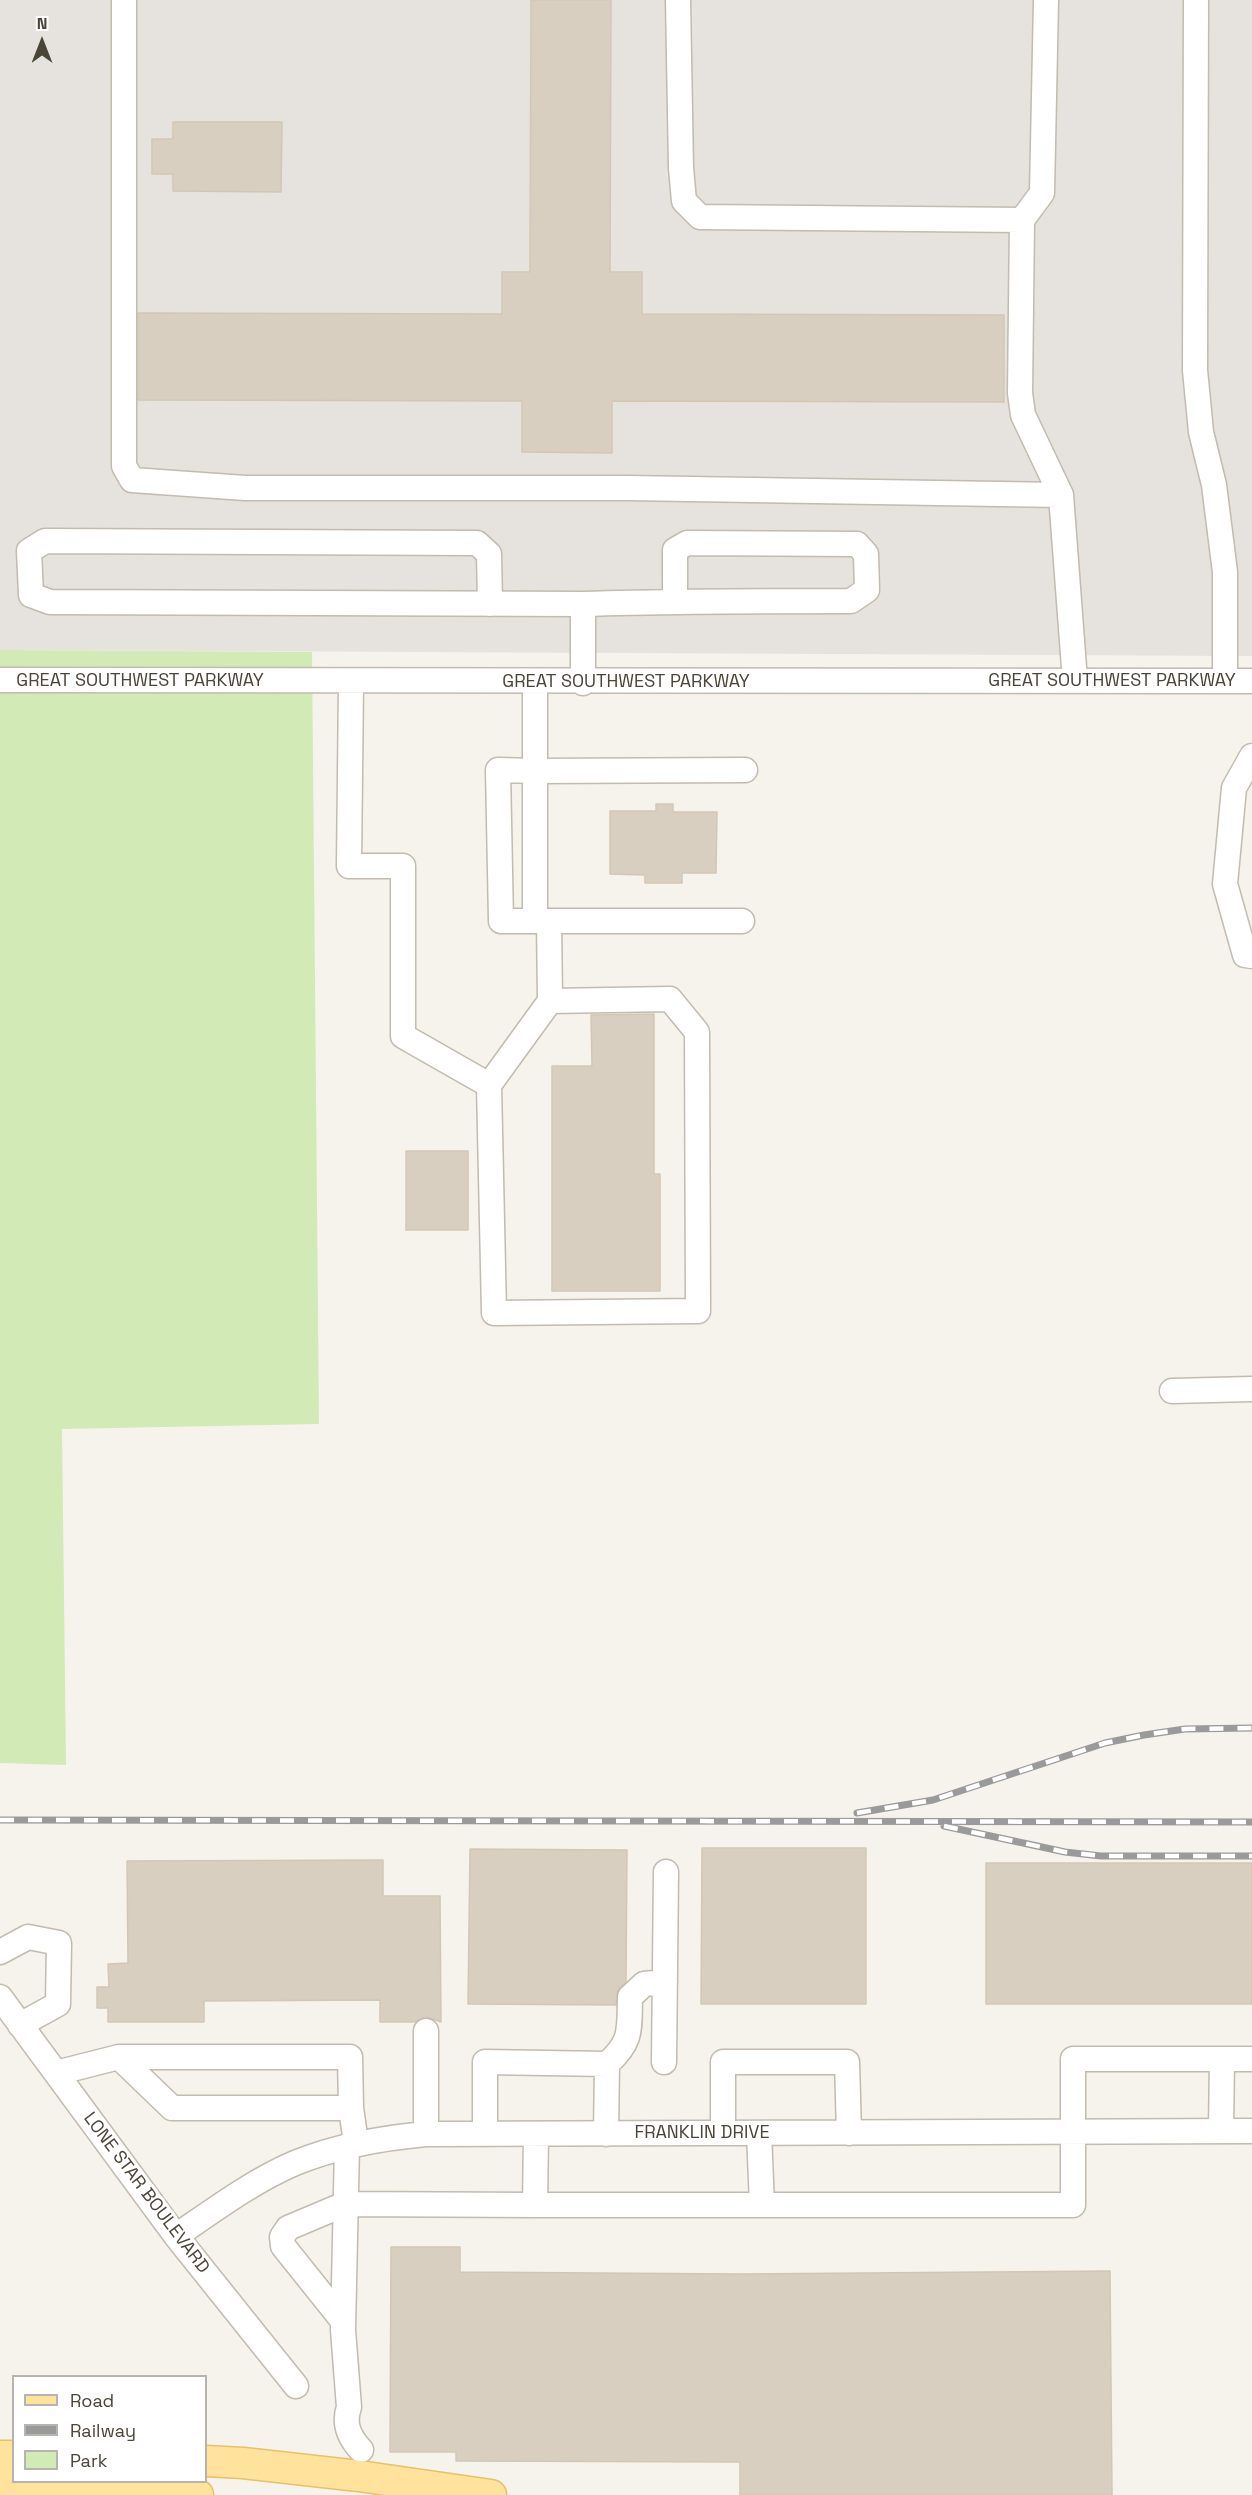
<!DOCTYPE html>
<html>
<head>
<meta charset="utf-8">
<style>
  body { margin:0 }
  #map { position:relative; width:1252px; height:2495px; overflow:hidden; background:#f6f3ec; font-family:"Space Grotesk",sans-serif }
  canvas { display:block }
  .legend { position:absolute; left:12px; top:2375px; width:195px; height:108px; box-sizing:border-box; background:#fff; border:2px solid #b7b4b0; margin:0; padding:8px 10px; list-style:none; font-size:18px; color:#4b4439 }
  .legend li { display:flex; align-items:center; gap:12px; height:30px }
  .legend b { width:30px; border:2px solid #b7b4b0 }
  .north { position:absolute; left:12px; top:12px; width:60px; height:60px; -webkit-text-stroke:4px #fff; paint-order:stroke; rotate:0deg; font-size:16px; font-weight:700; line-height:24px; text-align:center; color:#4b4439 }
  .north::after { content:''; display:block; margin:auto; width:21px; height:27px; background:#4b4439; clip-path:polygon(50% 0,100% 100%,50% 72%,0 100%) }
</style>
</head>
<body>
<div id="map">
<canvas width="1252" height="2495"></canvas>
<ul class="legend">
<li><b style="height:8px;background:#ffe39c"></b>Road</li>
<li><b style="height:8px;background:#9a9a9a"></b>Railway</li>
<li><b style="height:16px;background:#d2eab5"></b>Park</li>
</ul>
<div class="north">N</div>
</div>
<script>
const context = document.querySelector('canvas').getContext('2d');
context.lineJoin = 'round';
function paint(path, color) { context.fillStyle = color; context.fill(path, 'evenodd'); }
function stroke(path, color, width, dash) { context.strokeStyle = color; context.lineWidth = width; context.lineCap = dash ? 'butt' : 'round'; context.setLineDash(dash || []); context.stroke(path); }
function label(font, color, halo, rows, align = 'center') {
  context.font = font + ' "Space Grotesk",sans-serif'; context.lineWidth = 6; context.setLineDash([]); context.textBaseline = 'middle'; context.strokeStyle = halo; context.fillStyle = color; for (const [text, x, y, turn = 0] of rows) {
    context.save(); context.translate(x, y); context.rotate((+turn || 0) * Math.PI / 180); context.textAlign = isNaN(turn) ? turn : align; if (halo) context.strokeText(text, 0, 0); context.fillText(text, 0, 0); context.restore();
  }
}
paint(new Path2D(`
  M 0,0 L 1252,0 L 1252,656 L 0,650 Z`), '#e6e2dd');
paint(new Path2D(`
  M 0,650 L 312,652 L 319,1424 L 62,1429 L 66,1765 L 0,1763 Z`), '#d2eab5');
const building = new Path2D(`
  M 531,0 L 611,0 L 610,272 L 642,272 L 642,314 L 1004,315 L 1004,402 L 612,401 L 612,453 L 522,452 L 522,401 L 138,400 L 138,313 L 502,314 L 502,272 L 530,272 Z
  M 173,122 L 282,122 L 281,192 L 173,191 L 173,174 L 152,174 L 152,139 L 173,139 Z
  M 656,804 L 673,804 L 673,812 L 717,812 L 716,873 L 682,873 L 682,883 L 645,883 L 645,875 L 610,874 L 610,811 L 656,811 Z
  M 654,1014 L 654,1174 L 660,1174 L 660,1291 L 552,1291 L 552,1066 L 592,1066 L 591,1015 Z
  M 406,1151 L 468,1151 L 468,1230 L 406,1230 Z
  M 702,1848 L 866,1848 L 866,2004 L 701,2004 Z
  M 470,1849 L 627,1850 L 626,1981 L 617,1992 L 616,2005 L 468,2004 Z
  M 383,1860 L 383,1896 L 440,1896 L 441,2022 L 427,2017 L 415,2022 L 380,2022 L 380,2000 L 204,2001 L 204,2022 L 108,2022 L 108,2008 L 97,2008 L 97,1987 L 109,1987 L 108,1964 L 128,1963 L 127,1861 Z
  M 986,1863 L 1252,1863 L 1252,2004 L 986,2004 Z
  M 391,2247 L 460,2247 L 460,2272 L 739,2274 L 1110,2271 L 1112,2495 L 740,2495 L 740,2462 L 456,2461 L 456,2452 L 390,2452 Z`);
paint(building, '#d8cfc1');
stroke(building, '#d3c7b4', 1.5);
const minor = new Path2D(`
  M 124,0 L 124,466 L 132,480 L 245,488 L 628,488 L 1061,495
  M 678,0 L 681,168 L 684,201 L 700,217 L 1022,220 L 1020,393 L 1023,415 L 1061,495 L 1075,681
  M 1196,0 L 1195,370 L 1201,432 L 1214,485 L 1225,572 L 1225,681
  M 1022,220 L 1042,193 L 1046,0
  M 490,604 L 489,554 L 477,543 L 45,541 L 29,551 L 31,595 L 50,602 L 583,604
  M 0,680 L 1252,681
  M 351,683 L 349,866 L 403,866 L 403,1036 L 489,1085
  M 535,683 L 535,771 L 745,770
  M 583,683 L 583,604 C 672,601 761,601 851,601 L 867,590 L 866,554 L 857,544 L 687,543 L 675,550 L 675,601
  M 1252,756 L 1234,788 L 1225,884 L 1245,955 L 1252,956
  M 535,921 L 501,921 L 498,770 L 535,771 L 535,921 L 742,921
  M 549,921 L 550,1001 L 670,999 L 697,1032 L 698,1311 L 494,1313 L 489,1085 L 550,1001
  M 1172,1391 L 1252,1389
  M 0,1952 L 28,1937 L 59,1943 L 58,2004 L 20,2025
  M 0,1997 L 176,2236 L 296,2386
  M 426,2031 L 426,2134
  M 119,2057 L 172,2108 L 351,2108
  M 664,2062 L 666,1872
  M 607,2064 C 633,2041 629,2029 630,1997 L 644,1984 L 665,1982
  M 56,2073 L 119,2057 L 350,2057 L 351,2108 L 356,2143
  M 1221,2131 L 1222,2059
  M 723,2133 L 723,2062 L 847,2062 L 849,2133
  M 759,2133 L 762,2205
  M 485,2134 L 485,2062 L 607,2064 L 606,2134
  M 536,2134 L 535,2205 L 1073,2205 L 1073,2059 L 1252,2059
  M 347,2146 L 343,2330 L 349,2407 C 343,2424 349,2437 361,2450
  M 176,2236 C 214,2210 253,2181 295,2163 C 337,2146 381,2138 426,2134 L 1252,2131
  M 343,2321 L 283,2246 L 282,2237 L 288,2228 L 345,2204 L 535,2205`);
const major = new Path2D(`
  M 0,2456 L 14,2456
  M 206,2461 L 243,2463 L 359,2476 L 491,2495
  M 0,2484 L 76,2485 L 198,2495`);
stroke(minor, '#c2bbae', 27);
stroke(major, '#e6c16a', 33);
stroke(minor, '#fff', 24);
stroke(major, '#ffe39c', 30);
const rail = new Path2D(`
  M 857,1813 L 933,1800 L 1105,1743 L 1144,1735 L 1185,1729 L 1252,1728
  M 0,1820 L 1252,1822
  M 944,1826 L 1065,1852 L 1101,1856 L 1252,1856`);
stroke(rail, '#9a9a9a', 7);
stroke(rail, '#fff', 4.5, [14]);
label('18px', '#4b4439', '#fff', [
  ["GREAT SOUTHWEST PARKWAY",140,681],
  ["GREAT SOUTHWEST PARKWAY",1112,681],
  ["GREAT SOUTHWEST PARKWAY",626,682],
  ["FRANKLIN DRIVE",702,2133],
  ["LONE STAR BOULEVARD",146,2193,53]
]);
</script>
</body>
</html>
